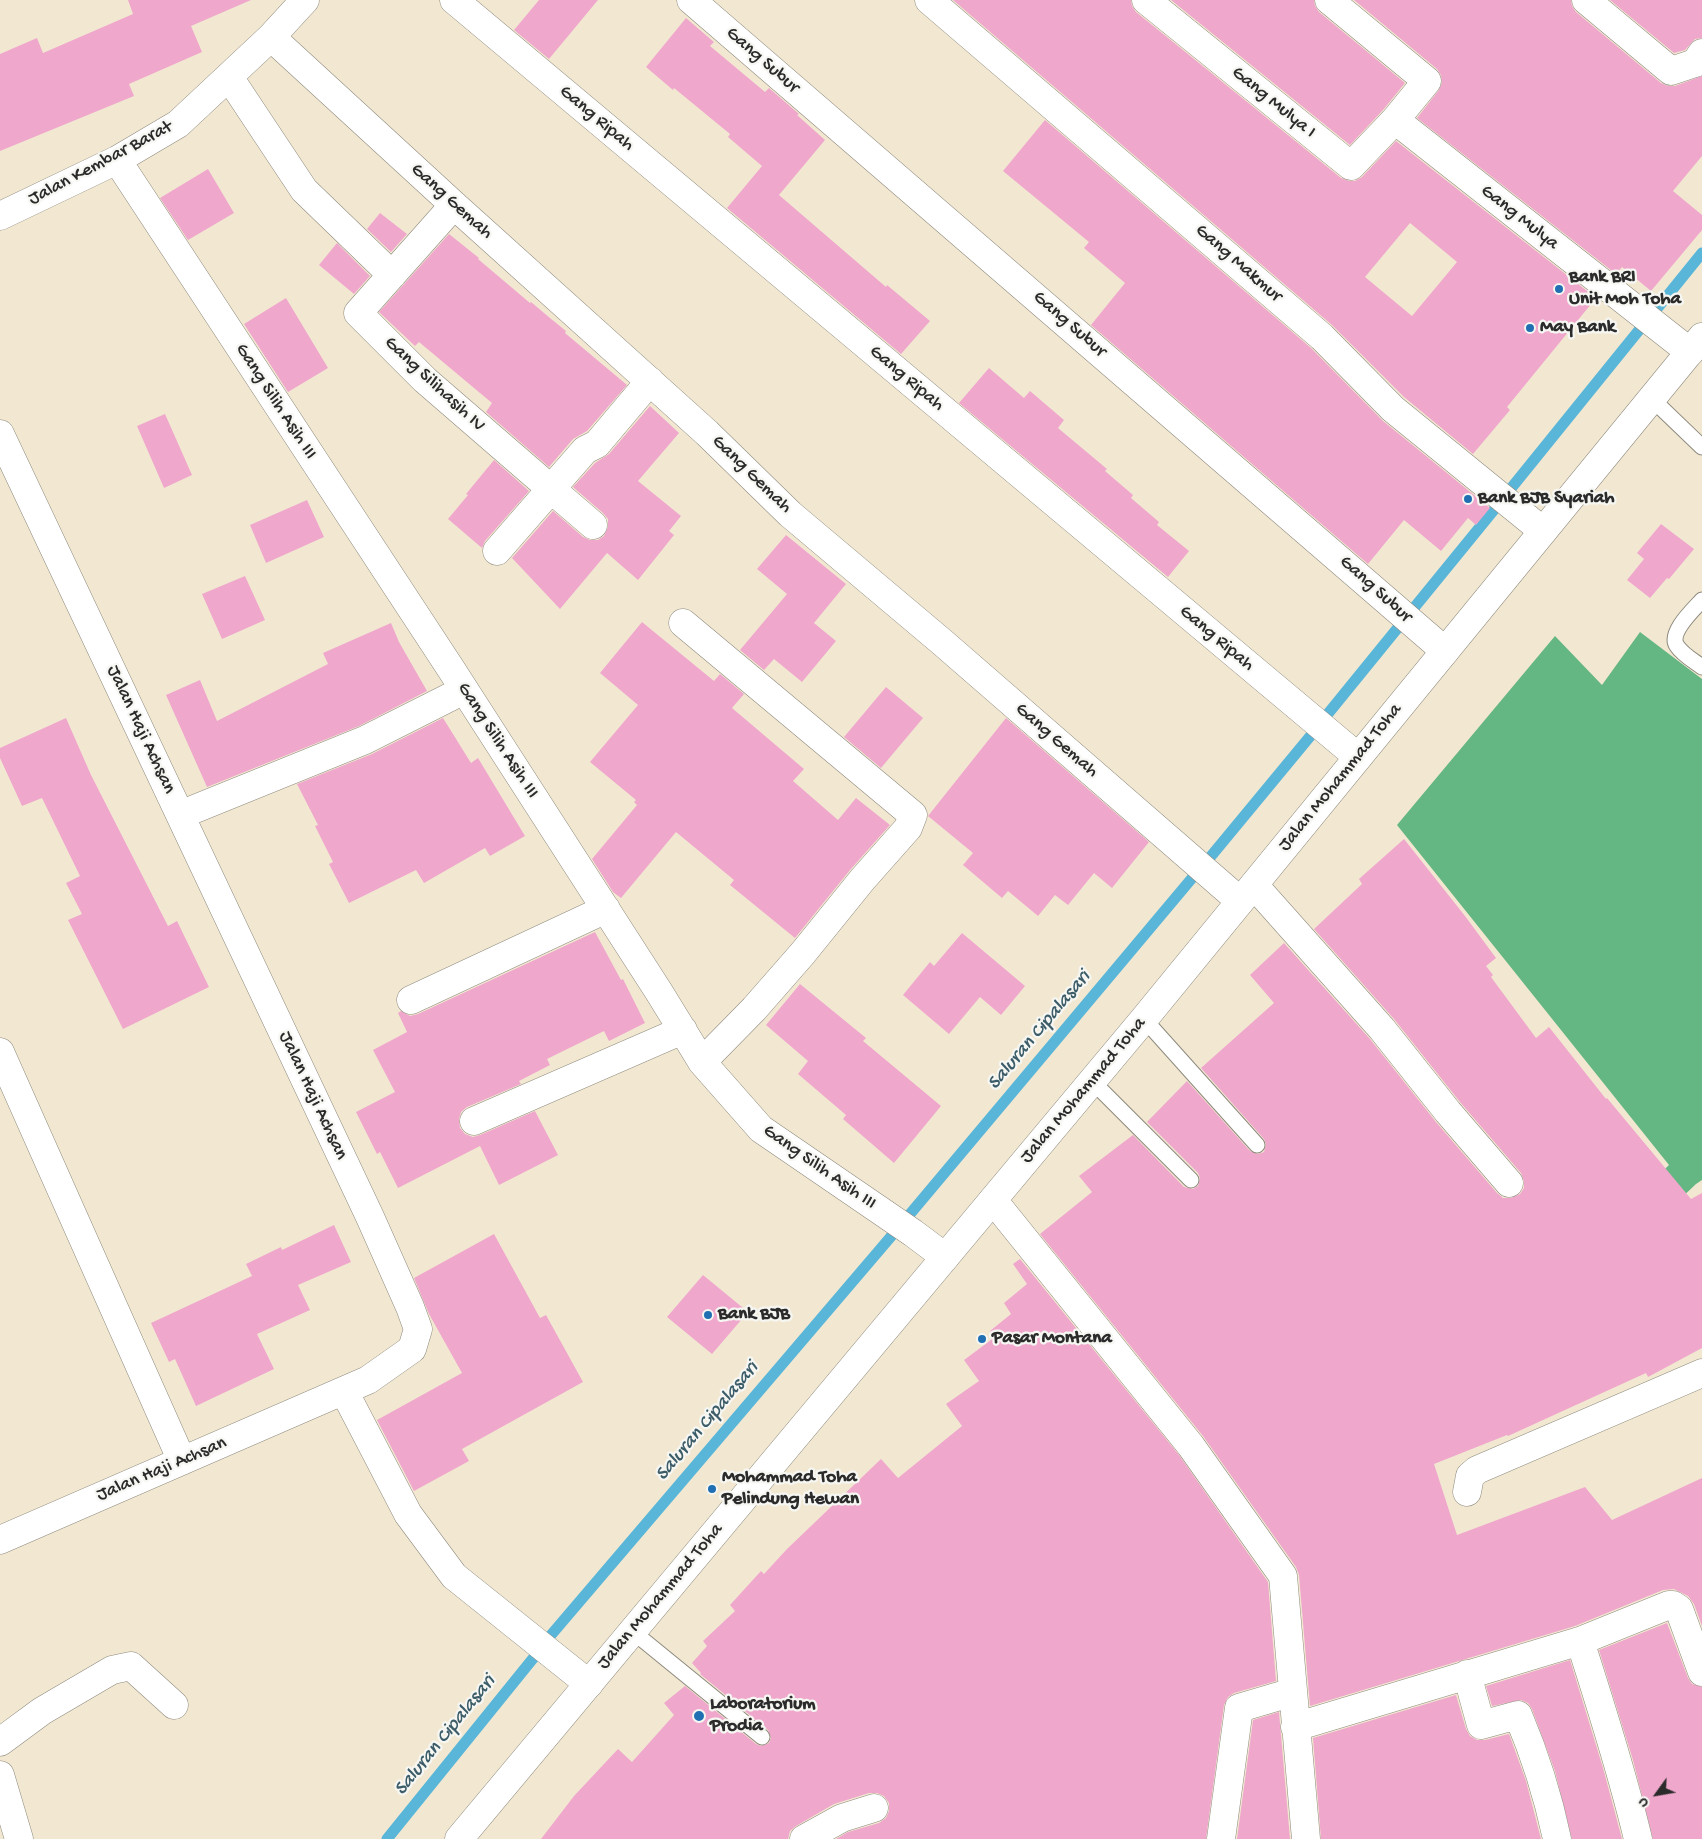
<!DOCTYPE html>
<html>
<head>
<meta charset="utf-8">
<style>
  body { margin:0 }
  #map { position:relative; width:1702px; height:1839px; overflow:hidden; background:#f2e8d2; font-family:"Gochi Hand",sans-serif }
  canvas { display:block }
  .north { position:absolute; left:1632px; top:1769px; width:50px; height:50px; -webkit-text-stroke:4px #f6f6f2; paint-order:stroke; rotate:238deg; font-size:14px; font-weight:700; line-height:20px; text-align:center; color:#2b2b2b }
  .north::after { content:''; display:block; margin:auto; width:18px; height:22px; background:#2b2b2b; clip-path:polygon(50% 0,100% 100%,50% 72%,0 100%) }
</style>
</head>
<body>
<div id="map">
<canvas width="1702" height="1839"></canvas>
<div class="north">U</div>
</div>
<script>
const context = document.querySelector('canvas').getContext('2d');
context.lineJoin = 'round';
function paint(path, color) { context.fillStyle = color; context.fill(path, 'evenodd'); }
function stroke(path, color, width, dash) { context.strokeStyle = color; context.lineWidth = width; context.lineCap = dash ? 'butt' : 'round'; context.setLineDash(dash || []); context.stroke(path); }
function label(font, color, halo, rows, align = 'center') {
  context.font = font + ' "Gochi Hand",sans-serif'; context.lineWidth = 4.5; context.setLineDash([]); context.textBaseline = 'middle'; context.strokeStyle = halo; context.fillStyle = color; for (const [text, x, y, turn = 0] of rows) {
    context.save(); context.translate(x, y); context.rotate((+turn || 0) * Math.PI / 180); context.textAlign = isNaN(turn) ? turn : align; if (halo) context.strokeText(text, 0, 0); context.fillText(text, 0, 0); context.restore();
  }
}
paint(new Path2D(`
  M 1640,632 L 1702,679 L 1702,1180 L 1696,1184 L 1639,1238 L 1618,1215 L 1669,1165 L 1397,825 L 1555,636 L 1602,685 Z`), '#64b682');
stroke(new Path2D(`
  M 1651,316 L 1702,253
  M 1504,497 L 1644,324
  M 1409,614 L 1502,500
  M 1322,721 L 1405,619
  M 1207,861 L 1317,728
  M 910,1214 L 1198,871
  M 551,1635 L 894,1233
  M 387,1839 L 535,1656`), '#5ab6d8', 11);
paint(new Path2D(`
  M 128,0 L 251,0 L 191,26 L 202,52 L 129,84 L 134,96 L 0,151 L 0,54 L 37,38 L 43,53 L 133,14 Z
  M 539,0 L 598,0 L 549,59 L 514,30 Z
  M 953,0 L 1131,0 L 1132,6 L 1136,12 L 1341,178 L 1349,181 L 1355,181 L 1362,177 L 1396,141 L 1596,298 L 1507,407 L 1510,410 L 1473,454 L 1404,397 L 1332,325 ZM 1410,223 L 1457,262 L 1412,316 L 1365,277 Z
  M 1171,0 L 1314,0 L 1315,6 L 1319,12 L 1405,83 L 1383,110 L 1350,145 Z
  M 1354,0 L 1571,0 L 1572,6 L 1576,12 L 1661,83 L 1668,86 L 1675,86 L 1702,76 L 1702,156 L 1673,191 L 1702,215 L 1702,230 L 1651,291 L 1622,267 L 1616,274 L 1417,118 L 1439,90 L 1442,83 L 1441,75 L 1437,69 Z
  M 1610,0 L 1702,0 L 1702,38 L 1695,39 L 1685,50 L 1674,53 Z
  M 686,18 L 714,42 L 710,46 L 765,92 L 769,88 L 799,114 L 797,115 L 825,140 L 779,195 L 886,287 L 887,285 L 930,321 L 901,354 L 727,208 L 762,166 L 728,137 L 730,134 L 674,88 L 673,90 L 646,67 Z
  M 1045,120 L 1311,348 L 1383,421 L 1490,508 L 1476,525 L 1468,518 L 1441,551 L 1404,520 L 1368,564 L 1091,325 L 1125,283 L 1084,248 L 1089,242 L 1003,171 Z
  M 208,169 L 234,213 L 188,240 L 160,198 Z
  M 380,213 L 407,234 L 391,252 L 367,229 Z
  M 449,234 L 479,258 L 478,259 L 530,303 L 531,302 L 550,318 L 566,331 L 565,333 L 627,385 L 587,431 L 573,439 L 549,467 L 486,412 L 492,403 L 419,342 L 415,346 L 379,312 Z
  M 337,243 L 370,276 L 354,294 L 319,265 Z
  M 286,298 L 328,368 L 288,392 L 244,324 Z
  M 989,368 L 1024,398 L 1030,391 L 1064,420 L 1058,428 L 1107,469 L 1105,471 L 1133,495 L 1131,498 L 1159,522 L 1157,525 L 1189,551 L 1168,577 L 959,403 Z
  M 650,406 L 679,433 L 638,481 L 681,516 L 669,531 L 674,535 L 638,580 L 607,553 L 560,609 L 512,558 L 553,511 L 583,537 L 590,540 L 598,540 L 604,536 L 608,527 L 608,519 L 603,513 L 573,487 L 595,463 L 609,454 Z
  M 165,414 L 192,475 L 164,488 L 137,426 Z
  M 494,460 L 529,491 L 485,541 L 482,548 L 448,519 L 468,495 L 466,494 Z
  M 307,500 L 324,537 L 266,563 L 250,525 Z
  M 1661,524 L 1694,549 L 1669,579 L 1667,578 L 1650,598 L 1627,580 L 1644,559 L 1637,553 Z
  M 786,535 L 846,584 L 814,623 L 836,641 L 802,682 L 774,659 L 764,670 L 740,650 L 787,594 L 757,569 Z
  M 245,576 L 265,620 L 222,639 L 202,594 Z
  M 642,622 L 714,681 L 720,674 L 744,694 L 732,708 L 804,769 L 793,781 L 838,820 L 856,798 L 890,825 L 850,870 L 795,938 L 730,885 L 734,880 L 676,832 L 621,898 L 613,892 L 592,859 L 637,805 L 634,802 L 636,800 L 590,762 L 638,705 L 600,673 Z
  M 391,623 L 399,642 L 427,691 L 359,726 L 207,787 L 166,695 L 200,680 L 217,721 L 328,664 L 323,653 Z
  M 886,687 L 923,718 L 881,768 L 844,737 Z
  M 66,718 L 91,775 L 168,926 L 177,921 L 209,987 L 123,1029 L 68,920 L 82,914 L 66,883 L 80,876 L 42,798 L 22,806 L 0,758 L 0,748 Z
  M 443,718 L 471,763 L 478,758 L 525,836 L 490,856 L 485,848 L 424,883 L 416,870 L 349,903 L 329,864 L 333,862 L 315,826 L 318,825 L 297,784 L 372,754 Z
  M 1006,718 L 1149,842 L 1112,888 L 1094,873 L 1068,905 L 1055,895 L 1038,916 L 1008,891 L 1002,898 L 963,865 L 973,853 L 928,816 Z
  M 1404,839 L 1465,916 L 1496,958 L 1486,966 L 1493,975 L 1491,977 L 1536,1038 L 1549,1027 L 1606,1099 L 1607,1098 L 1691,1199 L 1702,1193 L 1702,1348 L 1648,1377 L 1646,1373 L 1508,1436 L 1507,1435 L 1434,1464 L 1457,1535 L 1585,1487 L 1612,1520 L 1702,1478 L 1702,1626 L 1694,1604 L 1688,1596 L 1674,1589 L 1663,1590 L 1575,1626 L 1310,1706 L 1299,1575 L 1296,1567 L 1203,1436 L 1040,1234 L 1092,1192 L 1079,1176 L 1133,1135 L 1184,1187 L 1193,1189 L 1198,1186 L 1200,1178 L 1198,1173 L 1147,1122 L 1187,1081 L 1250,1151 L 1258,1154 L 1264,1152 L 1266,1144 L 1264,1139 L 1201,1068 L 1274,1003 L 1250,975 L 1284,943 L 1370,1039 L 1436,1122 L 1497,1193 L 1503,1198 L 1511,1198 L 1520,1194 L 1524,1188 L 1524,1181 L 1521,1173 L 1460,1102 L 1394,1019 L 1314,929 L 1362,884 L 1359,879 Z
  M 595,932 L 621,980 L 623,979 L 645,1023 L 609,1041 L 604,1031 L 547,1059 L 550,1065 L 519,1081 L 521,1084 L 467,1107 L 461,1112 L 459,1119 L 460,1128 L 465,1134 L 473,1137 L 480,1135 L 535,1111 L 558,1155 L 499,1185 L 480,1146 L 398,1188 L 380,1152 L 377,1154 L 356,1112 L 395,1092 L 373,1050 L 407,1032 L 398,1013 L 401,1011 L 410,1016 L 418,1014 Z
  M 962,933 L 1025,986 L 1001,1015 L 980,997 L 949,1034 L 903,995 L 930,962 L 934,966 Z
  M 800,984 L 866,1038 L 863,1041 L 941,1106 L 894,1163 L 843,1119 L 846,1115 L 798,1074 L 808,1061 L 766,1025 Z
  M 334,1225 L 351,1262 L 298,1285 L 310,1310 L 257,1334 L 274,1369 L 196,1406 L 175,1359 L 169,1362 L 151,1323 L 252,1276 L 246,1264 L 281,1247 L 282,1250 Z
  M 494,1234 L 540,1318 L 546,1315 L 583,1382 L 462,1449 L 469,1461 L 414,1491 L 377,1420 L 462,1373 L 429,1314 L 414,1278 Z
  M 1020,1259 L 1179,1455 L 1268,1582 L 1276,1681 L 1234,1693 L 1228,1697 L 1224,1705 L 1206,1839 L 836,1839 L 848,1832 L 879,1823 L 886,1818 L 889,1811 L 889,1803 L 884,1796 L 877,1793 L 869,1793 L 834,1804 L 796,1826 L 790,1831 L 788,1839 L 541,1839 L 574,1796 L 618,1749 L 632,1762 L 674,1715 L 664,1703 L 685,1686 L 756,1744 L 761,1746 L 769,1743 L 771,1738 L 768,1730 L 700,1674 L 701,1673 L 692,1663 L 707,1646 L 703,1641 L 735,1611 L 730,1605 L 761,1571 L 764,1574 L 787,1549 L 881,1459 L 898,1478 L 962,1426 L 946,1404 L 979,1381 L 964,1360 L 995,1337 L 990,1331 L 1011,1314 L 1004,1303 L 1027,1284 L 1013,1264 Z
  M 703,1275 L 748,1312 L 712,1354 L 667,1317 Z
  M 1667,1623 L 1688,1678 L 1692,1684 L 1702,1687 L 1702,1839 L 1653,1839 L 1633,1760 L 1599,1650 Z
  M 1570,1660 L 1603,1768 L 1622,1839 L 1572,1839 L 1555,1771 L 1532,1709 L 1528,1703 L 1521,1700 L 1492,1706 L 1486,1686 Z
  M 1456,1695 L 1466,1729 L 1470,1736 L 1477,1740 L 1485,1740 L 1509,1734 L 1526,1781 L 1541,1839 L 1321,1839 L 1313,1738 Z
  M 1279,1712 L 1290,1839 L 1237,1839 L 1253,1720 Z`), '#efa7cc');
const lane = new Path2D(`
  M 1652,399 L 1702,447
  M 1702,600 C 1693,610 1668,633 1677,646 C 1683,655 1694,661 1702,667
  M 1144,1019 L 1257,1145
  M 1092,1081 L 1191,1180
  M 632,1631 L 762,1737`);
const street = new Path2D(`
  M 454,0 L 1358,757
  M 691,0 L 1445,651
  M 929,0 L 1322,337 L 1393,409 L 1543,531
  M 1146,0 L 1351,166 L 1395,120 L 1427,81 L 1329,0
  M 1586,0 L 1671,71 L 1695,63 L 1702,53
  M 271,37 L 454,205 L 707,433 L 790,514 L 942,642 L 1240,901
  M 229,77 L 304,190 L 392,275
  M 1395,120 L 1690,352
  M 117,160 L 451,669 L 659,992 L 702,1062 L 761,1129 L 913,1233 L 945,1257
  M 454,205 L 358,313 L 425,380 L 551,489 L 585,450 L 597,444 L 650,381
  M 0,216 L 117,160 L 178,124 L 271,37 L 305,0
  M 0,434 L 370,1217 L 410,1307 L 418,1329 L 412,1349 L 368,1380 L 0,1540
  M 497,551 L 551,489 L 593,525
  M 683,623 L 913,815 L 908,828 L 862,880 L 803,953 L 754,1009 L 702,1062
  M 180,815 L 365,740 L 464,690
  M 1254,885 L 1382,1029 L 1448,1112 L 1509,1183
  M 411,1000 L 606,909
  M 0,1052 L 182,1461
  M 474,1121 L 683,1030
  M 993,1200 L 1191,1446 L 1283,1576 L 1306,1839
  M 344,1391 L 408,1514 L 454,1576 L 589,1684
  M 1467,1492 L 1470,1476 L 1477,1470 L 1702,1373
  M 1580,1641 C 1601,1706 1622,1772 1638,1839
  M 1467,1674 L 1481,1725 L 1518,1715 C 1535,1755 1548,1796 1557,1839
  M 1295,1727 L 1580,1641 L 1669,1605 L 1673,1605 L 1679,1609 L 1702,1672
  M 0,1742 L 42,1711 L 112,1670 L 131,1666 L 174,1705
  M 0,1775 L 19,1839
  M 804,1839 L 842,1818 L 874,1808
  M 1221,1839 L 1239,1708 L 1293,1692`);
const primary = new Path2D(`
  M 459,1839 L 1144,1019 L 1702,337`);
stroke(lane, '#8e8a7e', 17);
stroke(street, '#8e8a7e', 29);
stroke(primary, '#8e8a7e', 29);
stroke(lane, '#fff', 15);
stroke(street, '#fff', 28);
stroke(primary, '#fff', 28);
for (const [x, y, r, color] of [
  [1559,289,5,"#1f6fb2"],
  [1530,328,5,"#1f6fb2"],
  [1468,499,5,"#1f6fb2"],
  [708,1315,5,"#1f6fb2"],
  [982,1339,5,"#1f6fb2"],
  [712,1489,5,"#1f6fb2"],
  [699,1716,6,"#1f6fb2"]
]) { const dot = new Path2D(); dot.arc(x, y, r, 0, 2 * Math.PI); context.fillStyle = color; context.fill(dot); stroke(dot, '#f6f6f2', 2); }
label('19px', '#2b2b2b', '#f6f6f2', [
  ["Gang Subur",762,61,41],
  ["Gang Mulya I",1273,103,39],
  ["Gang Ripah",596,119,40],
  ["Jalan Kembar Barat",101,164,-28],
  ["Gang Gemah",451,202,42],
  ["Gang Mulya",1519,218,38],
  ["Gang Makmur",1238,264,41],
  ["Gang Subur",1069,325,41],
  ["Gang Ripah",906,379,40],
  ["Gang Silihasih IV",434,385,43],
  ["Gang Silih Asih III",275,402,57],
  ["Gang Gemah",751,475,44],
  ["Gang Subur",1375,590,42],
  ["Gang Ripah",1216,639,40],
  ["Jalan Haji Achsan",140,730,65],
  ["Gang Silih Asih III",497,741,57],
  ["Gang Gemah",1056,741,41],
  ["Jalan Mohammad Toha",1341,778,-51],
  ["Jalan Mohammad Toha",1084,1091,-50],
  ["Jalan Haji Achsan",312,1096,65],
  ["Gang Silih Asih III",819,1168,35],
  ["Jalan Haji Achsan",162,1470,-23],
  ["Jalan Mohammad Toha",661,1597,-50]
]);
label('bold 19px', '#2b2b2b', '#f6f6f2', [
  ["Bank BRI",1569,278],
  ["Unit Moh Toha",1569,300],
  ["May Bank",1540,328],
  ["Bank BJB Syariah",1478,499],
  ["Bank BJB",718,1315],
  ["Pasar Montana",992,1339],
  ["Mohammad Toha",722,1478],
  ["Pelindung Hewan",722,1500],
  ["Laboratorium",710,1705],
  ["Prodia",710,1727]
], 'left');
label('italic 20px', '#3b5c68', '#f6f6f2', [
  ["Saluran Cipalasari",1040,1031,-50],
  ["Saluran Cipalasari",708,1422,-50],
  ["Saluran Cipalasari",446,1736,-51]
]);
</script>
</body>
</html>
